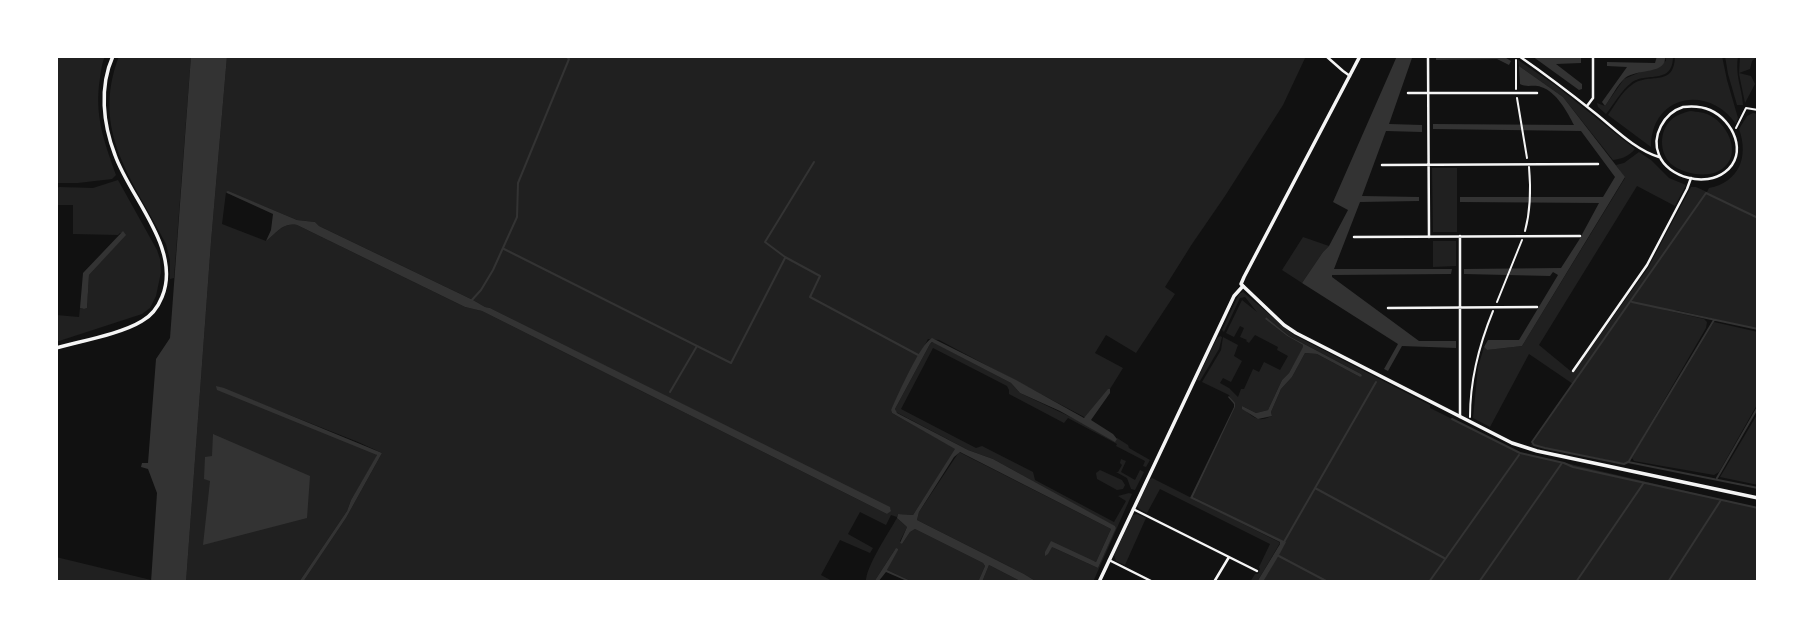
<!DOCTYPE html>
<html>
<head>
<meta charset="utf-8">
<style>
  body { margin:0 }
  #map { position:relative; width:1814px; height:638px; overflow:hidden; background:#111; font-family:"Space Grotesk",sans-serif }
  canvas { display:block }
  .frame { position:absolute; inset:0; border:58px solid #fff; pointer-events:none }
</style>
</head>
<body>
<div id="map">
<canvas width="1814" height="638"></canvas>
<div class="frame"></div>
</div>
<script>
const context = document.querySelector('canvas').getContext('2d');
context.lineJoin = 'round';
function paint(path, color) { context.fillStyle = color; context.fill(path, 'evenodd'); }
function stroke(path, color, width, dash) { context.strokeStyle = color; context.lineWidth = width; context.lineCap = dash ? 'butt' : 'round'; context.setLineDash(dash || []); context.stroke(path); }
paint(new Path2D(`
  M 56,56 L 105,56 C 102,63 101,70 100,78 C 94,115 104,141 116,175 L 112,179 L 78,183 L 56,183 Z
  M 119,56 L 191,56 L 174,278 L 170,279 L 170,260 L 166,244 C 133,179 90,132 119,56 Z
  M 227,56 L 1306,56 L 1283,105 L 1225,196 L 1192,244 L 1165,287 L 1175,294 L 1136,353 L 1106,335 L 1095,353 L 1123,368 L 1110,389 L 1086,418 L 939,340 L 928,339 L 891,410 L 892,413 L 956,449 L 913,515 L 898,514 L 897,517 L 891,515 L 886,525 L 860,512 L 848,534 L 873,548 L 870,553 L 840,540 L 821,575 L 834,582 L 303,582 L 346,518 L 382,453 L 358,442 L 216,386 L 367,450 L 376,454 L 377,456 L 351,500 L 347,511 L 299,582 L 186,582 L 211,242 ZM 226,192 L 261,205 L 297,220 L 315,222 L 319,226 L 473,300 L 485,307 L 490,308 L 891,509 L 887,514 L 482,311 L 465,307 L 297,225 C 282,222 276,234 266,241 L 222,224 Z
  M 1665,56 L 1673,56 C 1673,86 1646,71 1631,83 C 1621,91 1614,104 1606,114 L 1598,107 L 1597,103 L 1605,106 L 1624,79 L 1666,61 Z
  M 1675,56 L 1722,56 L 1727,80 L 1738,118 L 1736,124 C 1708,84 1651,95 1651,147 L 1608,115 C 1615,105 1622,91 1633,84 C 1651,72 1674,88 1675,56 Z
  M 1725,56 L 1738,56 C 1735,77 1742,87 1743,105 L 1737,105 L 1728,74 Z
  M 1740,56 L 1758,56 L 1752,61 L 1750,69 L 1739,73 L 1751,76 L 1755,84 L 1745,103 L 1739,74 Z
  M 1518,60 L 1555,85 L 1635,149 C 1629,156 1622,159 1613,160 L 1563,97 L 1519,66 Z
  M 1690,111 C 1698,112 1705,112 1711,116 C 1729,126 1742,155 1722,169 C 1708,179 1683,174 1671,164 C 1659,153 1659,131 1671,120 C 1676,115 1683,113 1690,111 Z
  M 1753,113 L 1758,114 L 1758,329 L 1676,310 L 1665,310 L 1704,319 L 1707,322 L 1706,328 L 1627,464 L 1531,445 L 1573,384 L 1529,354 L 1490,427 L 1473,418 L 1478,367 L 1484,347 L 1487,350 L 1522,346 L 1625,178 L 1616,165 L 1624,163 L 1639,152 L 1651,160 L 1669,178 L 1686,185 L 1675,206 L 1637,186 L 1539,345 L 1573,373 L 1648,268 L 1691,187 L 1696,187 L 1707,192 L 1709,188 C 1739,182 1749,157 1739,129 L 1747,116 Z
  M 1432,168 L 1457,168 L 1457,232 L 1433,232 Z
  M 118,180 L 157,250 L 160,259 L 161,272 L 156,296 L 150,308 L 142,314 L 56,342 L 56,315 L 79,317 L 80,308 L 83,309 L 87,308 L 89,275 L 125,235 L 120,233 L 118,235 L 73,234 L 73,205 L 56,205 L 56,188 L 60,187 L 93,188 Z
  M 1303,237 L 1329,246 L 1323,252 L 1302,283 L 1282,270 Z
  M 1433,241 L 1456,241 L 1456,266 L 1433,267 Z
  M 1243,292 L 1294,335 L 1430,405 L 1430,408 L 1519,452 L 1758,508 L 1758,582 L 1263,582 C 1270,568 1279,556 1285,542 L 1193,497 L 1235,406 L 1229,395 L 1202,382 L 1221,350 L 1223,337 L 1238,345 L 1234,356 L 1242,361 L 1231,382 L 1223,378 L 1220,383 L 1229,388 L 1238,397 L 1241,389 L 1244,389 L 1253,369 L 1259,372 L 1264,362 L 1280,370 L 1288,356 L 1277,350 L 1278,347 L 1255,335 L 1249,343 L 1246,341 L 1247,340 L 1240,337 L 1244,328 L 1240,326 L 1234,337 L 1226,333 L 1242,300 L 1257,312 L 1245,297 L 1240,298 L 1224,332 L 1222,330 L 1239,294 ZM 1266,317 L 1289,336 L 1361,374 L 1360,377 L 1317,354 L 1305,353 L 1292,377 L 1281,389 L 1271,412 L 1272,416 C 1268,417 1265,419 1262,419 C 1256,421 1245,411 1242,406 L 1256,413 L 1268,410 L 1282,380 L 1289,373 L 1303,348 L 1303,345 L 1287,336 L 1265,319 Z
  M 1714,322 L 1758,332 L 1758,403 L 1719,472 L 1714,475 L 1634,461 L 1632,458 L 1637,449 Z
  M 1220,336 L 1222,337 L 1219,349 L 1200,381 L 1197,380 L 1217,338 Z
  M 933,342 L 1011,383 L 1020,393 L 1117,439 L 1117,438 L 1128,445 L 1129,448 L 1150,460 L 1146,467 L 1143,466 L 1145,461 L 1116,446 L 1117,444 L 1068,418 L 1064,423 L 1009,394 L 1009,390 L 1007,386 L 933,348 L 901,409 L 976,448 L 982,446 L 1033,472 L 1035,480 L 1114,522 L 1126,501 L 1118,496 L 1129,493 L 1132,494 L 1093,582 L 1037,582 L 1024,574 L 917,520 L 919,512 L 959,452 L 1111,529 L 1096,562 L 1052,547 L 1098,568 L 1116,527 L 993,459 L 968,450 L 896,412 L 895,409 L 930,344 Z
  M 1758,413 L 1758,485 L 1720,477 Z
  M 1121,459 L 1126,461 L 1121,472 L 1135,480 L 1140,470 L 1144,472 L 1135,490 L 1131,489 L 1127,478 L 1116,472 L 1118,472 L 1122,465 L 1120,463 Z
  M 1100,470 L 1122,480 L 1125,485 L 1123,489 L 1117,490 L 1097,479 L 1096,473 Z
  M 1152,478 L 1279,542 L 1280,543 L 1257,582 L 1250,582 L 1255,574 L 1258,574 L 1260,569 L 1259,567 L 1270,544 L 1160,489 L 1147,513 L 1139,509 L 1137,506 L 1150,479 Z
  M 1137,514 L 1146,518 L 1125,565 L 1116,561 L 1114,555 L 1133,515 Z
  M 897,518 L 907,527 L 900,541 L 901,544 L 902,544 L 910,532 L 915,529 L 983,563 L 985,566 L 978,582 L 913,582 L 887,570 L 896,548 L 874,582 L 866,582 C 865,568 889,532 897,518 Z
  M 56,557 L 151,580 L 151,582 L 56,582 Z
  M 989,565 L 1022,582 L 982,582 Z`), '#202020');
paint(new Path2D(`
  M 191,56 L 227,56 L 211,242 L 186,582 L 151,582 L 157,493 L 148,469 L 141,467 L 142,463 L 148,463 L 156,359 L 170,338 Z
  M 1397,56 L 1422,56 L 1422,58 L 1412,58 L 1389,124 L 1422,125 L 1422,132 L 1386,131 L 1362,196 L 1419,197 L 1419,201 L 1360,202 L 1334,269 L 1452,269 L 1451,274 L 1332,275 L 1332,277 L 1419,341 L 1456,341 L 1456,348 L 1402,346 L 1388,371 L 1384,369 L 1398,344 L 1302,283 L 1323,252 L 1329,246 L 1348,210 L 1333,202 Z
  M 1436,56 L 1503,56 L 1511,61 L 1509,65 L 1497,59 L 1436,60 Z
  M 1532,56 L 1581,58 L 1581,63 L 1556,64 L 1582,84 L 1582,89 L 1579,90 Z
  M 1657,56 L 1665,56 C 1667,75 1638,68 1625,78 C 1617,85 1611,98 1605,106 L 1602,102 L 1627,67 L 1607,66 L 1607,62 L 1655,63 Z
  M 1519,66 L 1563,97 L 1625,177 L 1522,346 L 1487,350 L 1484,347 L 1488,340 L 1519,340 L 1558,275 L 1553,272 L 1550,276 L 1464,274 L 1464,269 L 1561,268 L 1579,240 L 1599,203 L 1460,202 L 1460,197 L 1603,197 L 1615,177 L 1581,131 L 1433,129 L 1433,124 L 1574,125 C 1568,113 1556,91 1541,87 C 1534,84 1527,88 1520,84 Z
  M 228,191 L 297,220 L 315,222 L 319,226 L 473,300 L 485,307 L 490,308 L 890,507 L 891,511 L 887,514 L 482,311 L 465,307 L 297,225 C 282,222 276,234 266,241 L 271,230 L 273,214 L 227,193 L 226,192 Z
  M 123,231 L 126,235 L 89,275 L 87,308 L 84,309 L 80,308 L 83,273 Z
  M 1266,317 L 1289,336 L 1361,374 L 1362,376 L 1360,377 L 1317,354 L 1305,353 L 1292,377 L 1281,389 L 1271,412 L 1272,416 L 1258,419 L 1242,409 L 1242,406 L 1256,413 L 1268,410 L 1282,380 L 1289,373 L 1303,347 L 1303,345 L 1287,336 L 1265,319 Z
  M 932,338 L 1016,380 L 1084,418 L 1108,389 L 1110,389 L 1110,393 L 1091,420 L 1113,434 L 1117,439 L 1115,442 L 1060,411 L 1020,393 L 1011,383 L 932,342 L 930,344 L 895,409 L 897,413 L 968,450 L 993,459 L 1115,526 L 1116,528 L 1098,568 L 1052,547 L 1048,554 L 1045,556 L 1045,552 L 1051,541 L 1096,562 L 1111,529 L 960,452 L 954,457 L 919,512 L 917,520 L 1024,574 L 1037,582 L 1022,582 L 989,565 L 982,582 L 978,582 L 985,566 L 983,563 L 915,529 L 910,532 L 902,544 L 900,543 L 907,527 L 897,518 L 898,514 L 913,515 L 955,449 L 892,413 L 891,410 C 898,395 920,344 932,338 Z
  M 216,386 L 224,388 L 382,453 L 346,518 L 303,582 L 299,582 L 347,511 L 351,500 L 377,455 L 217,390 Z
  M 1229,396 L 1235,403 L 1235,407 L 1193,497 L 1286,542 C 1279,556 1271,568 1263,582 L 1257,582 L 1280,544 L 1280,542 L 1190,498 L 1234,407 L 1234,404 L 1228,397 Z
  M 213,434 L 310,476 L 307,518 L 203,545 L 210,481 L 204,479 L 205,457 L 212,456 Z
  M 896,548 L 898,549 L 898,550 L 887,570 L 913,582 L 909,582 L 886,572 L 878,582 L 874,582 Z`), '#333');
stroke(new Path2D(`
  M 814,162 L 765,242 L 785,257 L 820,276 L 810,297 L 920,356
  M 1758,218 L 1706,193 L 1532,442 L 1534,445 L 1545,448 L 1624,464 L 1628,462 L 1758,488
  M 504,249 L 697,346
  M 471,301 L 481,290 L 493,270 L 517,217 L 518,183 L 569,59 L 566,56
  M 1632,302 L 1758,329
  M 670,392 L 697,346 L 731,363 L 785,258
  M 1452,419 L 1520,453 L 1564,463 L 1573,467 L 1758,508
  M 1629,461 L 1714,320
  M 1717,478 L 1758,407
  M 1315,488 L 1444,558
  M 1284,542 L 1376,382
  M 1277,555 L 1328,582
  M 1429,582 L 1519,455
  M 1479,582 L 1562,463
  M 1576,582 L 1643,484
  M 1668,582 L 1721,500`), '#333', 2);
stroke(new Path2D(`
  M 1516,89 L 1516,60
  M 1517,98 L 1527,158
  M 1736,128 L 1746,108 L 1758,110
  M 1525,231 C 1531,209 1531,189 1529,167
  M 1497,302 L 1522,240
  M 1470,417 C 1470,380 1479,345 1493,311`), '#f5f5f5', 2);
stroke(new Path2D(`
  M 1326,56 L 1343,71 L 1350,76
  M 1428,56 L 1429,237
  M 1519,56 C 1545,74 1570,93 1595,113 C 1614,128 1635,150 1659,157
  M 1408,93 L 1537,93
  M 1587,106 L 1593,98 L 1593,56
  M 1683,107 C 1692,106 1701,106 1710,110 C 1733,120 1749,154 1725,172 C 1706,187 1668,178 1659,155 C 1651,136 1664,113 1683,107 Z
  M 1382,165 L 1598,164
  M 1460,236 L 1460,417
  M 1354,237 L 1580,236
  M 1388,308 L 1537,307
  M 1573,371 L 1647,265 L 1687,189 L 1691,178
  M 1133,509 L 1229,557 L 1214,582
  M 1229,557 L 1257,571
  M 1109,560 L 1153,582`), '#f5f5f5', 2.5);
stroke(new Path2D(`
  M 56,348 C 81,341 121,334 142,321 C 151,316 158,307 162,297 C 182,249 130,198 115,155 C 103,124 99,87 113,56
  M 1099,582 L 1234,296 L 1243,286`), '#f5f5f5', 3.5);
stroke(new Path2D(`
  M 1360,56 L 1244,277 L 1241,284 L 1243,286 L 1284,325 L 1296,333 L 1512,443 L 1537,451 L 1758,498`), '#f5f5f5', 3.5);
</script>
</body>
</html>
